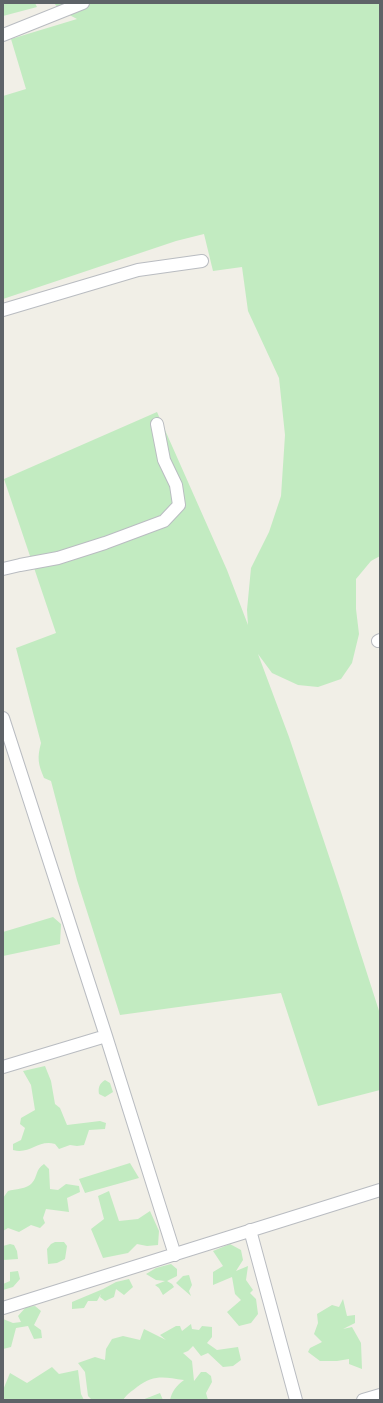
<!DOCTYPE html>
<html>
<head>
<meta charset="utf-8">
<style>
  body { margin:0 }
  #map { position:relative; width:383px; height:1403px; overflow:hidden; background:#f1efe7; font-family:Manrope,sans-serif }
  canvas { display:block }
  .frame { position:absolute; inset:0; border:4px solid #5e6368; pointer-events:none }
</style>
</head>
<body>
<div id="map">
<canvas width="383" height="1403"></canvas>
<div class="frame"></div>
</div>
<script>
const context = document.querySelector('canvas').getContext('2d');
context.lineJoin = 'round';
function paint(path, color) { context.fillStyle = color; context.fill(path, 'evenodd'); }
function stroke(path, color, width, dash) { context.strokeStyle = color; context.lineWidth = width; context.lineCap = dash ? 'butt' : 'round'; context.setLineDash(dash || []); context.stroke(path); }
paint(new Path2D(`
  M 3,3 L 35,3 L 37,7 L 3,16 Z
  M 54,3 L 380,3 L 380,556 L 371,561 L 356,579 L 356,609 L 359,634 L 352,663 L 341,679 L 318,687 L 298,685 L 272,673 L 258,654 L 289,737 L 341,892 L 380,1014 L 380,1090 L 318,1106 L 281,993 L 120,1015 L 77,880 L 51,781 L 44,778 C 38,764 37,758 41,743 L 16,648 L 56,633 L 4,479 L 157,412 L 227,570 L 248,625 L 247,610 L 251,568 L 269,532 L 281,496 L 285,435 L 279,378 L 248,311 L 242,267 L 213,271 L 204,234 L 176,241 L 3,299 L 3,96 L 26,89 L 11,39 L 77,19 L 60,10 Z
  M 53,917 L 61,924 L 60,944 L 3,956 L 3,932 Z
  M 45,1066 L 51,1081 L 55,1104 L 60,1108 L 67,1125 L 100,1121 L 106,1123 L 105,1129 L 89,1130 L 84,1145 L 77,1146 L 70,1145 L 59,1149 L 55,1144 C 38,1139 30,1155 13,1150 L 13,1144 L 21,1140 L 25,1128 L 20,1124 L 21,1118 L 35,1110 L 31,1085 L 23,1071 Z
  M 105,1080 L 110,1083 L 113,1092 L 105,1097 L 99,1094 C 98,1088 99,1084 105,1080 Z
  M 130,1163 L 139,1178 L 85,1193 L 79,1179 Z
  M 44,1164 L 49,1169 L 50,1189 L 58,1190 L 66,1184 L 79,1186 L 80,1192 L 67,1198 L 69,1212 L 46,1209 L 43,1218 L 45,1223 L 40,1228 L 31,1225 L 19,1232 L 8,1228 L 3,1231 L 3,1198 L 8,1191 C 15,1189 27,1189 32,1183 C 38,1176 35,1170 44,1164 Z
  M 109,1191 L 119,1221 L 138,1219 L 150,1211 L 159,1231 L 158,1245 L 147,1246 L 137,1244 L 128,1253 L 103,1258 L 91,1229 L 104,1219 L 98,1196 Z
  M 55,1242 L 64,1242 L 67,1246 L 65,1259 L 57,1263 L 48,1264 L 47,1249 L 51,1244 Z
  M 10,1244 L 14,1245 L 17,1251 L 18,1259 L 3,1260 L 3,1246 Z
  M 230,1244 L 241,1250 L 243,1260 L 236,1271 L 248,1266 L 246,1280 L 253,1290 L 250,1293 L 256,1299 L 258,1314 L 251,1323 L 239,1326 L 227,1312 L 241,1300 L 235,1294 L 232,1277 L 213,1285 L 213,1272 L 223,1266 L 213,1251 Z
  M 171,1264 L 177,1269 L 177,1276 L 167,1281 L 172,1284 L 174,1287 L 163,1295 L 159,1288 L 155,1285 L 165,1281 L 156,1280 L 146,1274 L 156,1268 Z
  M 18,1271 L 20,1279 L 13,1287 L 3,1290 L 3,1284 L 10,1281 L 10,1272 Z
  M 189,1275 L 192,1285 L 189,1291 L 191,1296 L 176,1283 L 183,1276 Z
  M 129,1279 L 133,1287 L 124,1295 L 116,1289 L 114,1297 L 105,1301 L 100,1297 L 101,1294 L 97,1301 L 88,1301 L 84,1308 L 72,1309 L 72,1302 L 103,1289 L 116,1282 Z
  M 343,1299 L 347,1316 L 355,1315 L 355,1323 L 343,1329 L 352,1327 L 361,1343 L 362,1369 L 349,1364 L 349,1359 L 337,1361 L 320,1361 L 308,1352 L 310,1348 L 322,1342 L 314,1334 L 318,1323 L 317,1314 L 332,1305 L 339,1307 Z
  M 35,1306 L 41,1311 L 34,1325 L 41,1330 L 42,1338 L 34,1339 L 28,1326 L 16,1328 L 11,1347 L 3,1349 L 3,1319 L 13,1323 L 21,1322 L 18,1316 L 26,1307 Z
  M 191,1324 L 192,1329 L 199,1330 L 202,1326 L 212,1327 L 212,1337 L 207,1343 L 217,1350 L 238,1347 L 241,1360 L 233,1366 L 223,1367 L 208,1353 L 201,1356 L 193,1346 L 188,1351 L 183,1353 L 192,1361 L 194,1381 L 201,1372 L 206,1372 L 211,1376 L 212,1382 L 206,1393 L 208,1400 L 170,1400 C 172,1391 177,1385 184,1380 C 164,1377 154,1374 137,1387 C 132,1391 127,1394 123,1400 L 92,1400 L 88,1396 L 85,1372 L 78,1363 L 95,1357 L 105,1360 L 106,1349 L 112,1339 L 123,1336 L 140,1340 L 144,1329 L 166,1340 L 160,1335 L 176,1326 L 180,1326 L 182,1331 Z
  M 52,1367 L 59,1374 L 78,1370 L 81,1394 L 84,1400 L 3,1400 L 3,1390 L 10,1373 L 27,1383 Z
  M 160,1393 L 163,1400 L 142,1400 Z`), '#c2ebc1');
const minor = new Path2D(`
  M 3,35 L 83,3
  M 3,310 L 138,270 L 202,261
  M 3,569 L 20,565 L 58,558 L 105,543 L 164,521 L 179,505 L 176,485 L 164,460 L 157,424
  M 378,641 L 380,640
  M 3,718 L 106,1036 L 175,1255
  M 3,1067 L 106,1036
  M 250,1230 L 296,1400
  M 3,1308 C 129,1269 254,1229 380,1190
  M 363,1400 L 380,1395`);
stroke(minor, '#b9bcc1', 14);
stroke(minor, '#fff', 12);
</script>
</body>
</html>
